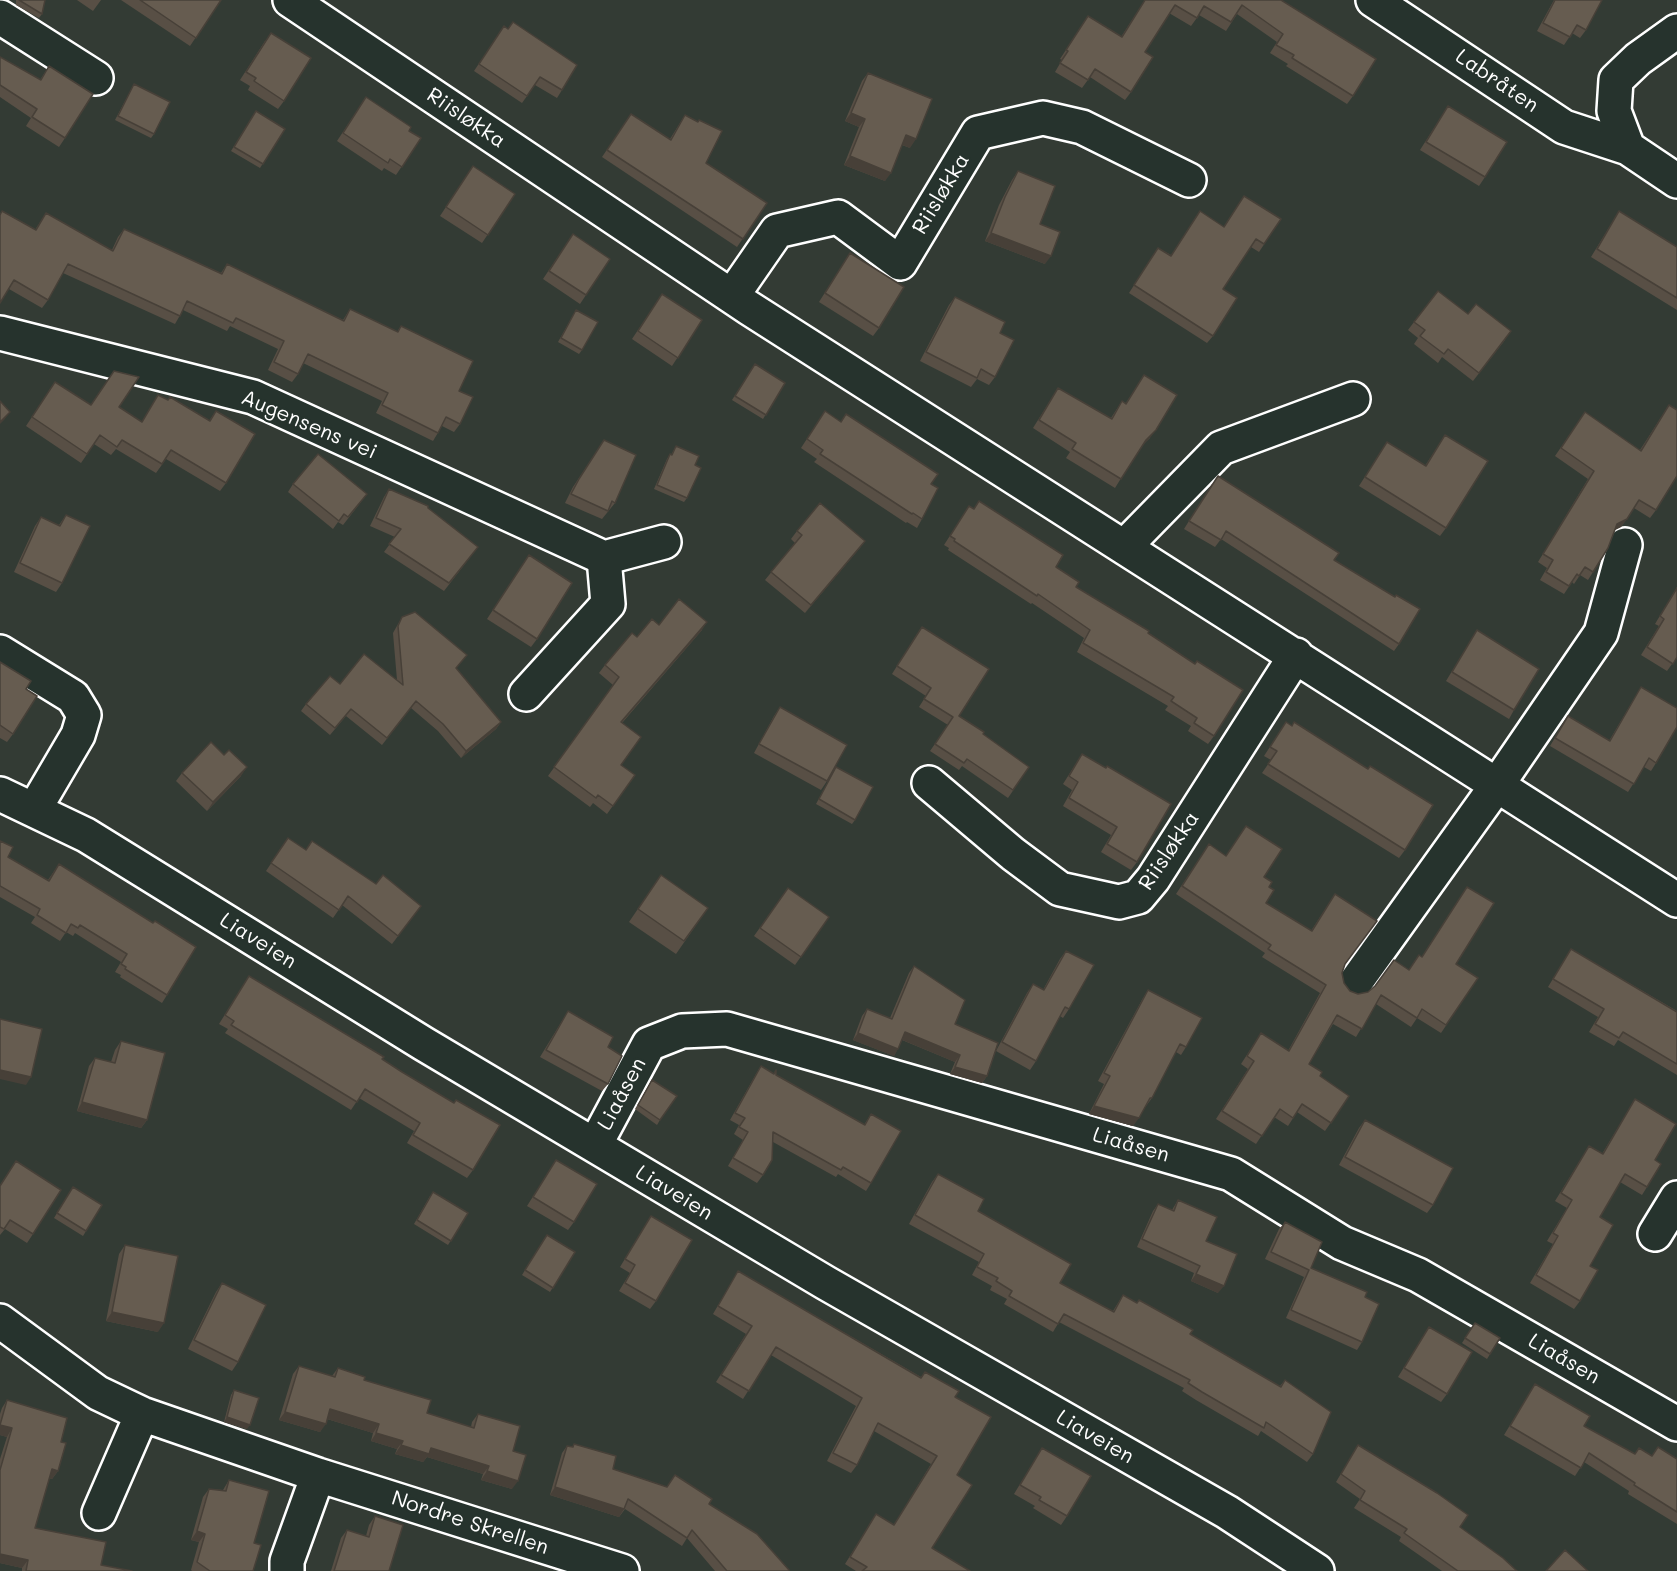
<!DOCTYPE html>
<html>
<head>
<meta charset="utf-8">
<style>
  body { margin:0 }
  canvas { display:block; background:#333b34 }
</style>
</head>
<body>
<canvas width="1677" height="1571"></canvas>
<script>
const context = document.querySelector('canvas').getContext('2d');
context.lineJoin = 'round';
function stroke(path, color, width, dash) { context.strokeStyle = color; context.lineWidth = width; context.lineCap = dash ? 'butt' : 'round'; context.setLineDash(dash || []); context.stroke(path); }
function paint(path, color) { context.fillStyle = color; context.fill(path, 'evenodd'); }
function label(font, color, halo, rows, align = 'center') {
  context.font = font + ' Mali,sans-serif'; context.lineWidth = 4.5; context.setLineDash([]); context.textBaseline = 'middle'; context.strokeStyle = halo; context.fillStyle = color; for (const [text, x, y, turn = 0] of rows) {
    context.save(); context.translate(x, y); context.rotate((+turn || 0) * Math.PI / 180); context.textAlign = isNaN(turn) ? turn : align; if (halo) context.strokeText(text, 0, 0); context.fillText(text, 0, 0); context.restore();
  }
}
const minor = new Path2D(`
  M 290,0 L 749,308 L 1677,900
  M 1373,0 L 1564,127 L 1628,148 L 1677,181
  M 0,17 L 96,78
  M 1628,148 L 1614,111 L 1616,80 L 1638,59 L 1677,31
  M 732,296 L 777,231 L 838,217 L 900,263 L 978,133 L 1043,118 L 1082,127 L 1189,180
  M 0,333 L 253,397 L 604,558 L 608,604 L 526,694
  M 1125,546 L 1221,448 L 1353,399
  M 604,558 L 664,542
  M 0,652 L 73,697 L 84,715 L 78,735 L 34,810
  M 929,783 L 1013,854 L 1060,889 L 1119,902 L 1138,897 L 1153,879 L 1296,655
  M 0,794 L 86,835 L 424,1044 L 826,1283 L 1227,1512 L 1317,1571
  M 1355,983 L 1497,785 L 1601,633 L 1625,545
  M 595,1145 L 649,1044 L 682,1031 L 727,1029 L 1231,1174 L 1342,1243 L 1418,1275 L 1677,1424
  M 1655,1234 L 1677,1198
  M 0,1321 L 98,1393 L 142,1414 L 318,1475 L 622,1571
  M 99,1513 L 142,1414
  M 287,1571 L 287,1561 L 318,1475`);
stroke(minor, '#fff', 38);
stroke(minor, '#26332d', 33);
paint(new Path2D(`
  M 16,0 L 45,0 L 42,14 L 39,18 L 16,5 Z
  M 77,0 L 101,0 L 93,11 Z
  M 121,0 L 221,0 L 190,46 Z
  M 1145,0 L 1281,0 L 1353,96 L 1347,104 L 1286,66 L 1288,64 L 1270,53 L 1277,42 L 1237,14 L 1226,31 L 1199,15 L 1191,26 L 1169,13 L 1145,52 L 1131,92 L 1125,100 L 1090,77 L 1082,88 L 1055,72 L 1062,60 L 1060,59 L 1083,24 L 1121,37 Z
  M 1554,0 L 1602,0 L 1586,30 L 1580,38 L 1572,33 L 1564,45 L 1537,31 Z
  M 504,26 L 562,90 L 557,98 L 535,85 L 522,103 L 474,71 Z
  M 265,41 L 284,101 L 278,109 L 248,90 L 250,86 L 240,80 Z
  M 0,57 L 40,80 L 49,66 L 65,138 L 59,147 L 26,126 L 31,118 L 0,97 Z
  M 868,73 L 910,148 L 902,145 L 885,181 L 844,165 L 859,127 L 845,121 L 862,81 Z
  M 134,84 L 154,134 L 151,138 L 115,120 Z
  M 366,97 L 409,131 L 421,138 L 396,175 L 384,168 L 382,171 L 337,141 Z
  M 1448,106 L 1485,177 L 1479,186 L 1420,150 Z
  M 256,111 L 285,129 L 260,168 L 231,151 Z
  M 631,114 L 670,139 L 685,115 L 706,163 L 767,203 L 737,247 L 602,157 Z
  M 473,166 L 515,194 L 482,243 L 440,216 Z
  M 1018,171 L 1040,224 L 1045,264 L 985,241 L 999,205 L 1012,180 Z
  M 1619,211 L 1677,247 L 1677,310 L 1591,257 Z
  M 46,213 L 112,250 L 118,237 L 124,229 L 221,273 L 227,264 L 343,320 L 350,309 L 397,332 L 401,326 L 459,391 L 460,424 L 454,432 L 442,426 L 433,441 L 376,413 L 382,401 L 303,363 L 298,374 L 292,382 L 268,370 L 278,349 L 230,326 L 227,331 L 183,310 L 175,324 L 63,273 L 48,300 L 42,308 L 9,289 L 35,230 Z
  M 1281,219 L 1259,252 L 1251,247 L 1223,289 L 1213,336 L 1207,343 L 1129,293 L 1158,248 L 1171,255 L 1223,227 Z
  M 573,234 L 610,259 L 580,304 L 543,279 Z
  M 850,253 L 879,328 L 873,336 L 819,302 Z
  M 662,294 L 702,320 L 672,366 L 632,339 Z
  M 955,297 L 995,377 L 989,385 L 977,379 L 971,387 L 920,361 L 949,305 Z
  M 576,310 L 582,350 L 579,354 L 558,342 Z
  M 1468,314 L 1505,340 L 1473,381 L 1442,357 L 1438,363 L 1414,344 L 1418,338 L 1408,330 L 1414,322 Z
  M 755,364 L 785,383 L 763,419 L 732,400 Z
  M 1144,375 L 1150,438 L 1141,446 L 1115,488 L 1066,458 L 1070,452 L 1033,428 L 1058,388 L 1111,418 L 1122,401 L 1126,403 Z
  M 55,382 L 91,405 L 119,407 L 142,422 L 158,395 L 209,421 L 216,411 L 226,483 L 220,491 L 166,459 L 156,473 L 116,449 L 111,455 L 94,444 L 81,463 L 26,426 Z
  M 1669,405 L 1656,510 L 1650,518 L 1634,508 L 1621,527 L 1615,530 L 1593,572 L 1588,580 L 1580,575 L 1574,584 L 1572,582 L 1564,594 L 1540,580 L 1547,568 L 1538,562 L 1588,479 L 1555,456 L 1585,412 L 1640,450 Z
  M 825,411 L 931,484 L 922,519 L 917,528 L 907,522 L 906,523 L 814,462 L 817,459 L 801,448 Z
  M 1445,435 L 1446,528 L 1440,536 L 1359,486 L 1387,442 L 1425,466 Z
  M 604,440 L 615,503 L 602,519 L 565,503 L 573,487 Z
  M 676,446 L 687,498 L 684,502 L 654,489 L 667,459 L 670,454 L 671,455 Z
  M 293,484 L 361,502 L 343,525 L 338,522 L 333,529 L 288,492 Z
  M 1212,484 L 1334,560 L 1399,644 L 1394,651 L 1221,539 L 1215,547 L 1184,529 Z
  M 389,489 L 428,508 L 478,547 L 444,591 L 384,552 L 395,537 L 370,526 L 384,497 Z
  M 969,506 L 1056,567 L 1076,587 L 1148,633 L 1214,736 L 1208,744 L 1188,731 L 1191,726 L 1165,710 L 1168,706 L 1077,652 L 1084,638 L 1032,603 L 1031,604 L 948,550 L 949,548 L 944,545 Z
  M 66,515 L 62,583 L 56,592 L 14,572 L 35,526 L 41,517 L 59,525 Z
  M 797,531 L 865,541 L 859,549 L 805,613 L 765,580 L 795,543 L 791,539 Z
  M 523,564 L 537,639 L 531,647 L 487,619 Z
  M 1677,587 L 1677,657 L 1667,671 L 1641,655 L 1659,626 L 1655,624 Z
  M 402,617 L 456,668 L 501,722 L 496,729 L 461,758 L 438,731 L 411,708 L 382,745 L 346,716 L 330,735 L 301,711 L 306,704 L 340,684 L 397,680 L 393,633 Z
  M 659,625 L 702,630 L 622,723 L 621,765 L 635,775 L 607,814 L 593,803 L 590,807 L 548,776 L 613,685 L 599,673 L 605,665 L 637,637 Z
  M 1477,630 L 1514,710 L 1509,719 L 1446,681 Z
  M 917,634 L 959,716 L 983,734 L 1029,767 L 1008,798 L 962,766 L 959,770 L 930,751 L 948,725 L 919,707 L 926,696 L 892,674 Z
  M 0,662 L 26,689 L 13,734 L 7,742 L 0,738 Z
  M 1641,687 L 1656,763 L 1651,771 L 1644,767 L 1628,792 L 1550,746 L 1568,716 L 1609,741 Z
  M 780,707 L 827,781 L 821,790 L 754,753 L 774,716 Z
  M 1286,722 L 1405,850 L 1399,858 L 1262,773 L 1271,760 L 1264,756 Z
  M 1082,754 L 1137,862 L 1131,870 L 1101,852 L 1111,835 L 1063,806 L 1072,790 L 1063,784 Z
  M 224,755 L 241,776 L 207,811 L 176,781 L 182,773 Z
  M 836,767 L 855,820 L 852,824 L 816,804 Z
  M 288,838 L 306,850 L 421,906 L 392,944 L 342,905 L 333,918 L 266,871 Z
  M 0,841 L 8,857 L 48,880 L 59,864 L 167,995 L 162,1003 L 120,977 L 121,975 L 115,972 L 121,962 L 75,933 L 73,936 L 66,932 L 60,941 L 31,923 L 35,917 L 0,897 Z
  M 1209,844 L 1226,856 L 1264,877 L 1269,887 L 1266,903 L 1311,931 L 1335,894 L 1345,964 L 1342,973 L 1344,983 L 1350,991 L 1358,994 L 1368,992 L 1409,970 L 1422,957 L 1456,964 L 1478,978 L 1441,1033 L 1417,1018 L 1411,1027 L 1376,1004 L 1356,1037 L 1333,1024 L 1309,1064 L 1320,1076 L 1349,1096 L 1325,1131 L 1297,1112 L 1288,1126 L 1274,1117 L 1256,1144 L 1216,1119 L 1248,1069 L 1241,1064 L 1261,1033 L 1288,1051 L 1320,993 L 1262,957 L 1265,953 L 1176,894 Z
  M 661,875 L 708,908 L 676,954 L 629,922 Z
  M 788,888 L 829,917 L 795,965 L 754,936 Z
  M 1571,949 L 1677,1011 L 1677,1075 L 1618,1040 L 1614,1046 L 1589,1032 L 1598,1017 L 1548,987 Z
  M 1066,951 L 1069,1009 L 1063,1018 L 1060,1016 L 1036,1061 L 1030,1070 L 996,1051 L 1027,993 L 1033,984 L 1043,990 L 1060,959 Z
  M 914,966 L 955,1024 L 987,1076 L 982,1083 L 950,1074 L 955,1062 L 902,1040 L 894,1056 L 853,1040 L 862,1016 L 867,1009 L 890,1018 L 909,973 Z
  M 249,976 L 382,1059 L 473,1170 L 467,1178 L 407,1143 L 414,1131 L 359,1098 L 351,1110 L 225,1033 L 228,1029 L 219,1024 Z
  M 1148,990 L 1186,1047 L 1181,1055 L 1176,1052 L 1152,1098 L 1146,1106 L 1145,1106 L 1133,1126 L 1089,1114 L 1104,1084 L 1098,1081 L 1143,998 Z
  M 568,1011 L 608,1047 L 608,1084 L 602,1091 L 540,1057 Z
  M 121,1041 L 147,1120 L 141,1128 L 77,1111 L 89,1066 L 95,1058 L 111,1062 L 115,1050 Z
  M 761,1066 L 864,1125 L 871,1114 L 871,1183 L 866,1191 L 838,1174 L 836,1177 L 773,1142 L 763,1175 L 757,1183 L 728,1166 L 743,1140 L 734,1134 L 739,1125 L 730,1120 L 756,1074 Z
  M 652,1080 L 660,1120 L 657,1125 L 635,1109 Z
  M 1635,1099 L 1655,1160 L 1647,1187 L 1642,1195 L 1620,1182 L 1600,1217 L 1590,1266 L 1580,1301 L 1574,1309 L 1530,1283 L 1553,1244 L 1547,1241 L 1567,1208 L 1555,1201 L 1589,1146 L 1602,1154 Z
  M 1365,1120 L 1433,1205 L 1427,1213 L 1339,1165 L 1359,1128 Z
  M 556,1160 L 574,1222 L 568,1230 L 527,1206 Z
  M 16,1161 L 33,1234 L 27,1243 L 5,1229 L 0,1235 L 0,1185 Z
  M 938,1174 L 978,1211 L 1060,1283 L 1113,1311 L 1123,1295 L 1280,1386 L 1285,1380 L 1313,1454 L 1307,1462 L 1261,1431 L 1258,1436 L 1196,1400 L 1182,1391 L 1184,1388 L 1059,1322 L 1053,1332 L 1004,1304 L 1007,1299 L 990,1290 L 992,1286 L 972,1275 L 979,1262 L 909,1224 L 932,1182 Z
  M 73,1187 L 102,1205 L 83,1236 L 54,1218 Z
  M 430,1196 L 468,1213 L 448,1245 L 414,1224 Z
  M 1178,1200 L 1206,1241 L 1218,1293 L 1191,1281 L 1194,1273 L 1137,1247 L 1153,1211 L 1158,1204 L 1172,1210 Z
  M 651,1216 L 656,1301 L 650,1309 L 619,1291 L 630,1273 L 620,1267 Z
  M 1285,1222 L 1311,1268 L 1365,1297 L 1362,1342 L 1357,1350 L 1286,1318 L 1304,1277 L 1265,1259 L 1279,1229 Z
  M 544,1239 L 575,1252 L 550,1292 L 522,1275 Z
  M 125,1245 L 158,1332 L 106,1321 L 119,1254 Z
  M 738,1271 L 921,1377 L 925,1372 L 955,1397 L 957,1475 L 932,1548 L 970,1571 L 856,1571 L 845,1564 L 876,1514 L 894,1525 L 931,1464 L 874,1431 L 857,1465 L 851,1473 L 827,1461 L 856,1406 L 771,1355 L 743,1399 L 716,1382 L 746,1334 L 713,1314 Z
  M 222,1283 L 238,1362 L 232,1371 L 188,1349 L 216,1292 Z
  M 1475,1323 L 1500,1338 L 1487,1359 L 1462,1343 Z
  M 1429,1327 L 1447,1394 L 1441,1402 L 1398,1377 Z
  M 299,1366 L 332,1376 L 338,1368 L 364,1380 L 427,1413 L 471,1427 L 472,1422 L 478,1414 L 513,1451 L 512,1489 L 481,1480 L 483,1474 L 427,1457 L 423,1462 L 395,1454 L 397,1449 L 371,1441 L 373,1433 L 327,1419 L 320,1432 L 279,1420 L 293,1374 Z
  M 1535,1384 L 1584,1426 L 1634,1454 L 1677,1459 L 1677,1524 L 1628,1494 L 1629,1491 L 1584,1462 L 1575,1476 L 1504,1435 Z
  M 234,1390 L 247,1429 L 224,1422 L 231,1395 Z
  M 7,1400 L 61,1442 L 58,1471 L 52,1479 L 49,1478 L 35,1528 L 101,1565 L 132,1571 L 22,1571 L 22,1568 L 0,1563 L 0,1459 L 7,1437 L 0,1435 L 0,1414 L 2,1408 Z
  M 574,1444 L 613,1469 L 709,1504 L 788,1571 L 715,1571 L 687,1538 L 682,1546 L 625,1509 L 619,1517 L 550,1495 L 562,1453 L 567,1446 L 572,1447 Z
  M 1358,1445 L 1460,1527 L 1517,1571 L 1442,1571 L 1399,1541 L 1401,1537 L 1354,1508 L 1360,1499 L 1336,1482 Z
  M 1042,1448 L 1067,1516 L 1061,1525 L 1033,1508 L 1035,1506 L 1014,1494 Z
  M 229,1480 L 254,1543 L 253,1571 L 192,1571 L 191,1570 L 199,1542 L 191,1540 L 203,1497 L 209,1489 L 223,1490 Z
  M 375,1516 L 389,1571 L 331,1571 L 341,1538 L 347,1530 L 366,1536 L 369,1525 Z`), '#584f45');
paint(new Path2D(`
  M 851,113 L 865,119 L 859,127 L 845,121 Z
  M 906,135 L 916,139 L 910,148 L 900,144 Z
  M 850,156 L 891,173 L 885,181 L 844,165 Z
  M 991,233 L 1051,256 L 1045,264 L 985,241 Z
  M 10,412 L 4,420 L 0,424 L 0,422 Z
  M 1156,430 L 1150,438 L 1140,448 L 1146,440 Z
  M 1627,519 L 1621,527 L 1611,532 L 1617,524 Z
  M 865,541 L 859,549 L 805,613 L 811,605 Z
  M 707,622 L 702,630 L 615,730 L 621,722 Z
  M 501,722 L 496,729 L 461,758 L 466,751 Z
  M 247,767 L 241,776 L 207,811 L 213,802 Z
  M 905,1032 L 960,1055 L 955,1062 L 900,1039 Z
  M 858,1033 L 898,1049 L 894,1056 L 853,1040 Z
  M 955,1067 L 987,1076 L 982,1083 L 950,1074 Z
  M 0,1070 L 31,1077 L 26,1085 L 0,1079 Z
  M 82,1102 L 147,1120 L 141,1128 L 77,1111 Z
  M 1094,1106 L 1139,1118 L 1133,1126 L 1089,1114 Z
  M 1196,1274 L 1224,1286 L 1218,1293 L 1191,1281 Z
  M 112,1312 L 164,1323 L 158,1332 L 106,1321 Z
  M 330,1409 L 379,1424 L 373,1433 L 324,1418 Z
  M 285,1412 L 326,1424 L 320,1432 L 279,1420 Z
  M 227,1417 L 250,1425 L 247,1429 L 224,1422 Z
  M 0,1425 L 12,1428 L 7,1437 L 0,1435 Z
  M 376,1433 L 403,1441 L 397,1449 L 371,1441 Z
  M 401,1445 L 431,1448 L 489,1466 L 483,1474 L 427,1457 L 423,1462 L 395,1454 Z
  M 52,1469 L 58,1471 L 52,1479 L 46,1477 Z
  M 487,1471 L 518,1481 L 512,1489 L 481,1480 Z
  M 555,1487 L 624,1509 L 619,1517 L 550,1495 Z
  M 197,1531 L 205,1534 L 199,1542 L 191,1540 Z
  M 0,1554 L 28,1560 L 22,1568 L 0,1563 Z`), '#474038');
const building = new Path2D(`
  M 19,0 L 45,0 L 42,14 Z
  M 140,0 L 221,0 L 196,38 Z
  M 1145,0 L 1281,0 L 1376,59 L 1353,96 L 1292,58 L 1294,55 L 1276,45 L 1283,34 L 1242,5 L 1231,22 L 1204,6 L 1197,18 L 1175,5 L 1145,52 L 1153,57 L 1131,92 L 1095,69 L 1088,80 L 1060,63 L 1068,51 L 1066,50 L 1088,16 L 1122,37 Z
  M 1555,0 L 1602,0 L 1586,30 L 1577,25 L 1570,37 L 1543,23 Z
  M 513,22 L 577,65 L 562,90 L 540,77 L 527,96 L 479,64 L 504,26 L 508,29 Z
  M 271,33 L 311,58 L 284,101 L 254,81 L 256,78 L 246,72 Z
  M 0,57 L 41,80 L 49,66 L 93,94 L 65,138 L 32,117 L 37,109 L 0,85 Z
  M 868,73 L 932,99 L 916,139 L 906,135 L 891,173 L 850,156 L 865,119 L 851,113 Z
  M 134,84 L 170,102 L 154,134 L 118,116 Z
  M 366,97 L 411,127 L 409,131 L 421,138 L 402,167 L 390,159 L 388,163 L 343,133 Z
  M 1448,106 L 1507,142 L 1485,177 L 1426,142 Z
  M 256,111 L 285,129 L 263,164 L 234,147 Z
  M 631,114 L 671,140 L 685,115 L 698,122 L 699,120 L 722,131 L 706,163 L 767,203 L 743,239 L 607,150 Z
  M 473,166 L 515,194 L 488,235 L 446,207 Z
  M 1018,171 L 1055,186 L 1040,224 L 1060,232 L 1051,256 L 991,233 L 1005,197 Z
  M 1244,196 L 1281,219 L 1264,244 L 1256,239 L 1223,289 L 1237,298 L 1213,336 L 1134,285 L 1158,248 L 1171,256 L 1200,211 L 1224,227 Z
  M 2,211 L 36,230 L 46,213 L 113,251 L 124,229 L 222,274 L 227,264 L 344,321 L 350,309 L 398,332 L 401,326 L 473,361 L 459,391 L 473,397 L 460,424 L 446,417 L 438,433 L 382,405 L 388,393 L 308,354 L 298,374 L 274,362 L 284,341 L 236,318 L 233,323 L 187,301 L 180,316 L 68,264 L 48,300 L 14,280 L 0,303 L 0,215 Z
  M 1619,211 L 1677,247 L 1677,298 L 1597,249 Z
  M 573,234 L 610,259 L 586,295 L 549,271 Z
  M 850,253 L 904,287 L 879,328 L 825,293 Z
  M 1438,291 L 1468,314 L 1476,304 L 1511,331 L 1479,373 L 1448,349 L 1444,354 L 1420,336 L 1425,330 L 1414,322 Z
  M 662,294 L 702,320 L 678,358 L 638,331 Z
  M 955,297 L 1005,322 L 1000,333 L 1014,340 L 995,377 L 981,369 L 977,378 L 926,352 Z
  M 576,310 L 598,322 L 582,350 L 561,338 Z
  M 755,364 L 785,383 L 766,415 L 735,396 Z
  M 114,371 L 139,377 L 119,407 L 142,422 L 158,395 L 168,400 L 170,397 L 210,421 L 216,411 L 255,434 L 226,483 L 171,450 L 162,464 L 122,440 L 117,447 L 100,435 L 87,454 L 32,417 L 55,382 L 91,405 Z
  M 1144,375 L 1177,395 L 1156,430 L 1146,440 L 1121,479 L 1072,449 L 1076,443 L 1039,420 L 1058,388 L 1112,419 L 1122,401 L 1126,404 Z
  M 0,401 L 10,412 L 0,422 Z
  M 1669,405 L 1677,410 L 1677,476 L 1656,510 L 1639,500 L 1627,519 L 1617,524 L 1608,548 L 1593,572 L 1585,567 L 1579,576 L 1577,574 L 1569,586 L 1546,572 L 1553,560 L 1543,554 L 1594,471 L 1561,448 L 1585,412 L 1641,451 Z
  M 825,411 L 841,422 L 846,414 L 938,474 L 931,484 L 938,488 L 922,519 L 913,513 L 912,514 L 820,454 L 823,450 L 807,439 Z
  M 1445,435 L 1488,461 L 1446,528 L 1365,477 L 1387,442 L 1426,466 Z
  M 604,440 L 636,455 L 615,503 L 612,501 L 608,511 L 571,494 L 579,479 Z
  M 676,446 L 699,456 L 695,465 L 701,468 L 687,498 L 657,485 L 670,454 L 672,455 Z
  M 318,454 L 367,494 L 348,517 L 344,514 L 339,521 L 293,484 Z
  M 1218,476 L 1339,553 L 1334,560 L 1395,597 L 1396,595 L 1420,609 L 1399,644 L 1226,531 L 1221,540 L 1189,521 Z
  M 389,489 L 428,506 L 428,508 L 478,547 L 449,583 L 389,544 L 401,529 L 376,518 Z
  M 979,501 L 1063,555 L 1056,567 L 1079,582 L 1076,587 L 1149,631 L 1148,633 L 1195,664 L 1197,661 L 1243,690 L 1214,736 L 1194,723 L 1197,718 L 1171,701 L 1174,697 L 1083,643 L 1090,630 L 1038,594 L 1037,596 L 954,541 L 955,539 L 950,536 L 969,506 L 974,509 Z
  M 820,503 L 865,541 L 811,605 L 771,572 L 802,535 L 797,531 Z
  M 66,515 L 90,526 L 62,583 L 20,563 L 41,517 L 60,526 Z
  M 529,555 L 572,583 L 537,639 L 493,610 Z
  M 1677,588 L 1677,657 L 1673,664 L 1647,647 L 1664,619 L 1660,616 Z
  M 679,599 L 707,622 L 621,722 L 641,737 L 621,765 L 635,775 L 613,806 L 598,795 L 596,798 L 554,767 L 619,677 L 605,665 L 632,633 L 637,637 L 652,619 L 659,625 Z
  M 415,612 L 467,655 L 456,668 L 501,722 L 466,751 L 443,724 L 416,701 L 387,738 L 351,709 L 335,728 L 306,704 L 330,676 L 340,684 L 364,654 L 403,685 L 398,626 L 402,617 Z
  M 922,627 L 989,669 L 959,716 L 984,732 L 983,734 L 1029,767 L 1013,790 L 967,759 L 964,763 L 935,744 L 953,717 L 924,699 L 931,688 L 897,666 Z
  M 1477,630 L 1539,669 L 1514,710 L 1452,672 Z
  M 0,662 L 31,681 L 26,689 L 37,696 L 13,734 L 0,725 Z
  M 1641,687 L 1677,708 L 1677,727 L 1656,763 L 1649,758 L 1634,784 L 1555,738 L 1568,716 L 1610,741 Z
  M 780,707 L 847,745 L 827,781 L 759,744 Z
  M 1286,722 L 1292,726 L 1294,722 L 1368,769 L 1370,766 L 1433,805 L 1405,850 L 1268,764 L 1277,751 L 1270,747 Z
  M 211,742 L 224,755 L 229,750 L 247,767 L 213,802 L 182,773 Z
  M 1082,754 L 1106,768 L 1107,766 L 1171,804 L 1137,862 L 1107,844 L 1117,827 L 1069,798 L 1078,782 L 1069,776 Z
  M 836,767 L 873,787 L 855,820 L 819,799 Z
  M 1246,826 L 1282,849 L 1264,877 L 1272,882 L 1269,887 L 1274,890 L 1266,903 L 1312,931 L 1335,894 L 1377,921 L 1345,964 L 1342,973 L 1344,983 L 1350,991 L 1358,994 L 1368,992 L 1375,986 L 1394,960 L 1409,970 L 1419,955 L 1422,957 L 1467,887 L 1494,903 L 1456,964 L 1478,978 L 1446,1025 L 1422,1009 L 1417,1018 L 1381,995 L 1362,1029 L 1337,1015 L 1309,1064 L 1322,1072 L 1320,1076 L 1349,1096 L 1331,1123 L 1302,1104 L 1293,1118 L 1280,1109 L 1262,1136 L 1222,1111 L 1254,1061 L 1247,1056 L 1261,1033 L 1289,1051 L 1326,985 L 1268,949 L 1271,945 L 1182,886 L 1209,844 L 1226,856 Z
  M 288,838 L 306,850 L 312,841 L 376,884 L 383,875 L 421,906 L 398,936 L 348,896 L 339,910 L 271,863 Z
  M 0,841 L 13,847 L 8,857 L 49,881 L 59,864 L 153,923 L 155,921 L 196,947 L 167,995 L 125,969 L 126,967 L 121,964 L 127,954 L 80,925 L 78,928 L 71,924 L 66,933 L 37,915 L 40,909 L 0,886 Z
  M 661,875 L 708,908 L 684,941 L 638,909 Z
  M 788,888 L 829,917 L 801,957 L 760,928 Z
  M 1571,949 L 1677,1012 L 1677,1064 L 1623,1032 L 1619,1038 L 1595,1024 L 1604,1009 L 1553,979 Z
  M 1066,951 L 1094,965 L 1069,1009 L 1065,1007 L 1036,1061 L 1002,1042 L 1033,984 L 1044,990 Z
  M 914,966 L 965,1000 L 955,1024 L 998,1043 L 987,1076 L 955,1067 L 960,1055 L 905,1032 L 898,1049 L 858,1033 L 867,1009 L 892,1019 Z
  M 249,976 L 384,1057 L 382,1059 L 402,1072 L 454,1103 L 456,1100 L 500,1125 L 473,1170 L 413,1135 L 420,1123 L 365,1089 L 357,1102 L 231,1025 L 234,1021 L 225,1015 Z
  M 1148,990 L 1202,1018 L 1186,1047 L 1180,1044 L 1152,1098 L 1150,1098 L 1139,1118 L 1094,1106 L 1110,1076 L 1104,1073 Z
  M 568,1011 L 613,1037 L 608,1047 L 622,1056 L 608,1084 L 546,1050 Z
  M 0,1019 L 42,1029 L 31,1077 L 0,1070 Z
  M 121,1041 L 165,1053 L 147,1120 L 82,1102 L 95,1058 L 115,1063 Z
  M 761,1066 L 774,1074 L 776,1070 L 776,1075 L 865,1125 L 871,1114 L 901,1131 L 871,1183 L 843,1167 L 841,1170 L 773,1132 L 772,1160 L 763,1175 L 733,1158 L 748,1132 L 739,1127 L 745,1118 L 735,1113 Z
  M 652,1080 L 677,1096 L 660,1120 L 638,1105 Z
  M 1635,1099 L 1676,1124 L 1655,1160 L 1661,1164 L 1647,1187 L 1625,1174 L 1600,1217 L 1613,1225 L 1590,1266 L 1598,1270 L 1580,1301 L 1536,1275 L 1558,1236 L 1553,1233 L 1572,1200 L 1561,1193 L 1589,1146 L 1603,1154 Z
  M 1365,1120 L 1453,1168 L 1433,1205 L 1345,1157 Z
  M 556,1160 L 597,1184 L 574,1222 L 533,1197 Z
  M 16,1161 L 61,1190 L 33,1234 L 10,1220 L 4,1229 L 0,1227 L 0,1186 Z
  M 938,1174 L 984,1199 L 978,1211 L 1071,1264 L 1060,1283 L 1114,1312 L 1123,1295 L 1137,1303 L 1139,1300 L 1193,1330 L 1190,1334 L 1281,1387 L 1285,1380 L 1331,1412 L 1313,1454 L 1266,1422 L 1264,1428 L 1202,1392 L 1188,1383 L 1190,1380 L 1064,1314 L 1058,1324 L 1009,1296 L 1012,1291 L 996,1281 L 998,1278 L 977,1267 L 984,1254 L 915,1215 Z
  M 73,1187 L 102,1205 L 86,1231 L 57,1213 Z
  M 433,1192 L 468,1213 L 451,1241 L 417,1220 Z
  M 1178,1200 L 1217,1217 L 1206,1241 L 1237,1254 L 1224,1286 L 1196,1274 L 1200,1266 L 1142,1239 L 1158,1204 L 1174,1211 Z
  M 651,1216 L 692,1240 L 656,1301 L 625,1283 L 635,1265 L 625,1259 Z
  M 1285,1222 L 1322,1242 L 1311,1268 L 1367,1292 L 1365,1297 L 1379,1304 L 1362,1342 L 1291,1310 L 1309,1270 L 1271,1252 Z
  M 547,1235 L 575,1252 L 553,1288 L 525,1270 Z
  M 125,1245 L 178,1256 L 164,1323 L 112,1312 Z
  M 738,1271 L 921,1378 L 925,1372 L 959,1391 L 955,1397 L 991,1417 L 957,1475 L 972,1485 L 932,1548 L 970,1571 L 862,1571 L 867,1567 L 850,1557 L 876,1514 L 894,1525 L 937,1456 L 878,1423 L 857,1465 L 833,1453 L 862,1398 L 776,1347 L 749,1391 L 721,1375 L 752,1326 L 718,1306 Z
  M 222,1283 L 266,1305 L 238,1362 L 194,1340 Z
  M 1475,1323 L 1500,1338 L 1490,1354 L 1465,1338 Z
  M 1429,1327 L 1472,1352 L 1447,1394 L 1404,1368 Z
  M 299,1366 L 335,1377 L 338,1368 L 365,1377 L 364,1380 L 431,1400 L 427,1413 L 474,1428 L 478,1414 L 520,1426 L 513,1451 L 526,1455 L 518,1481 L 487,1471 L 489,1466 L 431,1448 L 429,1454 L 401,1445 L 403,1441 L 376,1433 L 379,1424 L 330,1409 L 326,1424 L 285,1412 Z
  M 1535,1384 L 1590,1416 L 1584,1426 L 1635,1454 L 1639,1448 L 1652,1456 L 1658,1447 L 1677,1459 L 1677,1512 L 1634,1485 L 1635,1483 L 1589,1453 L 1581,1468 L 1510,1426 Z
  M 234,1390 L 259,1398 L 250,1425 L 227,1417 Z
  M 7,1400 L 67,1418 L 61,1442 L 66,1443 L 58,1471 L 52,1469 L 35,1528 L 106,1542 L 101,1565 L 132,1571 L 26,1571 L 28,1560 L 0,1554 L 0,1470 L 12,1428 L 0,1425 Z
  M 574,1444 L 616,1456 L 613,1469 L 667,1487 L 675,1475 L 712,1499 L 709,1504 L 757,1534 L 789,1570 L 788,1571 L 727,1571 L 692,1530 L 687,1538 L 628,1499 L 624,1509 L 555,1487 L 567,1446 L 573,1447 Z
  M 1358,1445 L 1437,1493 L 1468,1515 L 1460,1527 L 1503,1558 L 1517,1571 L 1458,1571 L 1404,1533 L 1407,1529 L 1360,1500 L 1365,1491 L 1341,1474 Z
  M 1042,1448 L 1091,1476 L 1067,1516 L 1039,1500 L 1041,1497 L 1020,1485 Z
  M 229,1480 L 269,1491 L 254,1543 L 261,1545 L 253,1571 L 210,1571 L 197,1562 L 205,1534 L 197,1531 L 209,1489 L 226,1491 Z
  M 375,1516 L 403,1525 L 389,1571 L 334,1571 L 347,1530 L 369,1537 Z
  M 1565,1550 L 1588,1571 L 1546,1571 Z`);
paint(building, '#665c50');
stroke(building, '#474038', 1.5);
label('21px', '#fff', '#26332d', [
  ["Labråten",1497,81,34],
  ["Riisløkka",466,118,34],
  ["Riisløkka",941,194,-59],
  ["Augensens vei",309,425,23],
  ["Riisløkka",1169,851,-56],
  ["Liaveien",258,941,32],
  ["Liaåsen",622,1094,-62],
  ["Liaåsen",1131,1145,16],
  ["Liaveien",674,1193,31],
  ["Liaåsen",1564,1359,30],
  ["Liaveien",1095,1437,30],
  ["Nordre Skrellen",470,1523,18]
]);
</script>
</body>
</html>
